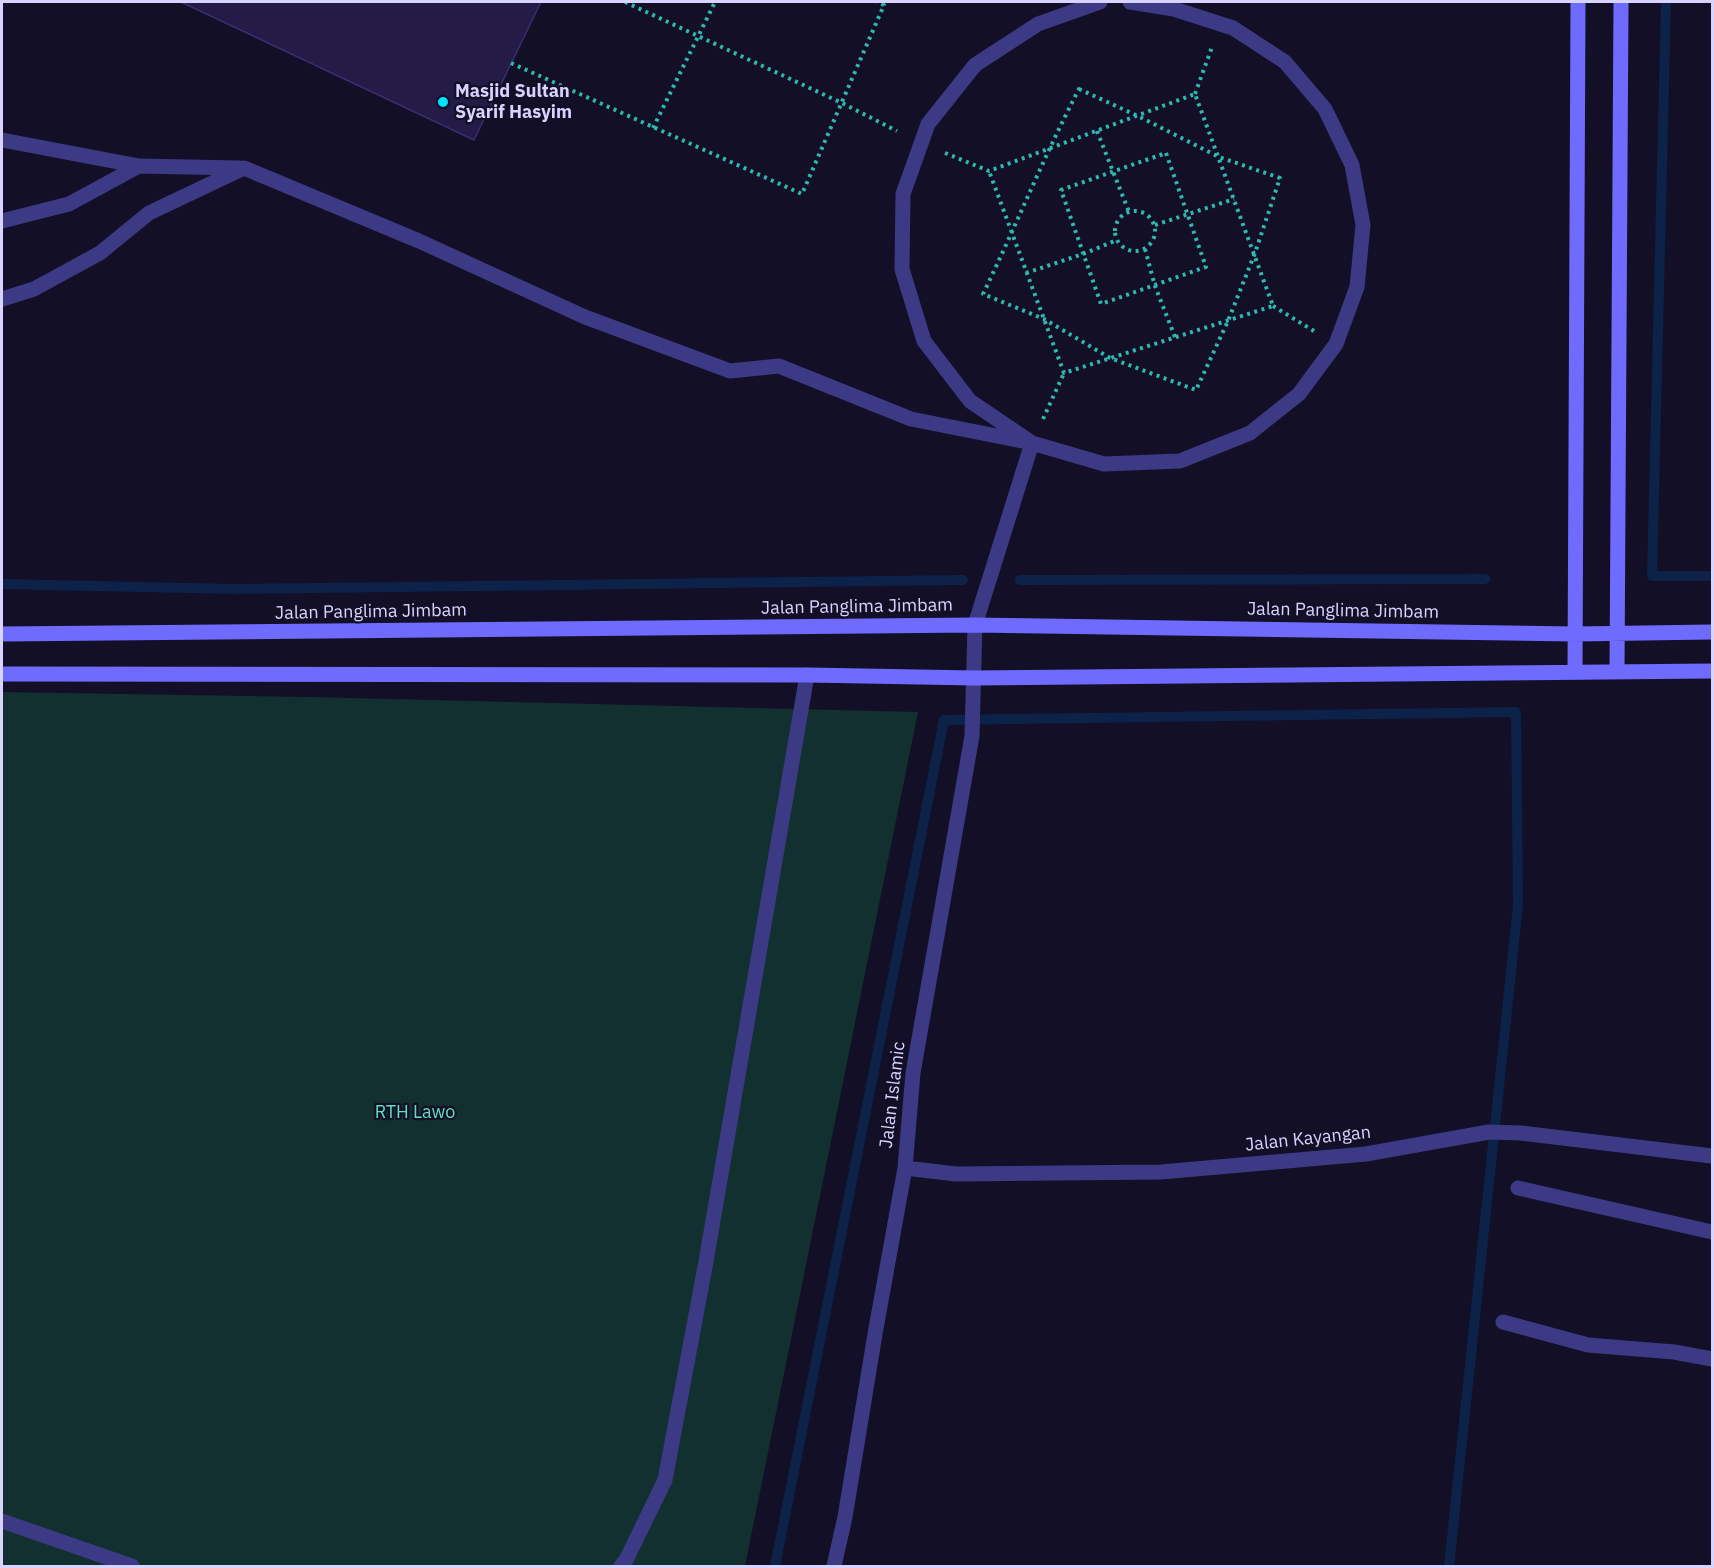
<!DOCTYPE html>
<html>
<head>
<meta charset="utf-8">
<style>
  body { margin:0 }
  #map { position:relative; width:1714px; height:1568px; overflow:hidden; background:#130f26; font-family:"IBM Plex Sans",sans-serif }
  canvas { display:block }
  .frame { position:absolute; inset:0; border:3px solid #d9d4ff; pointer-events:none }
</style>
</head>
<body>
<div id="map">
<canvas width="1714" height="1568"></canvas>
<div class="frame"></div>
</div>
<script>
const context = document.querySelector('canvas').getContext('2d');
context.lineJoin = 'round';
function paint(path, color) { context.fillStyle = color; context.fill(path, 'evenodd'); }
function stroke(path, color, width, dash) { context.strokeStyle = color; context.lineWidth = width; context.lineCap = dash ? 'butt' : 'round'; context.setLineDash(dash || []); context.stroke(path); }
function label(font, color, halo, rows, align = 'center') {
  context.font = font + ' "IBM Plex Sans",sans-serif'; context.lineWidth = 4.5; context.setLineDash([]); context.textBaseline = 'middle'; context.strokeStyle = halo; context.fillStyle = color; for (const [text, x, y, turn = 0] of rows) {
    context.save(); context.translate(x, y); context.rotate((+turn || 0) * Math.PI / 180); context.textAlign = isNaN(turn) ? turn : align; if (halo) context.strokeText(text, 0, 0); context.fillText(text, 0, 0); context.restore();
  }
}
paint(new Path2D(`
  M 2,692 L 310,697 L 918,712 L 745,1566 L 2,1566 Z`), '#12302f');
stroke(new Path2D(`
  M 1666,2 L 1652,576 L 1712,576
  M 1020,580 L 1485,579
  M 2,584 L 235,589 L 963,580
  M 775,1566 L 944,720 L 1516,712 L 1518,905 L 1449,1566`), '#0c2248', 10);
const building = new Path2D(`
  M 181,2 L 541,2 L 474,140 Z`);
paint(building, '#241b47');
stroke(building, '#3b2d73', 1.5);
stroke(new Path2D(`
  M 625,2 L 842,103 L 897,131
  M 511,63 L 802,194 L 884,5 L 877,2
  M 1079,89 L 1138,116 L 1219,157 L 1280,178 L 1255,253 L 1228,321 L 1196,390 L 1110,358 L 1044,319 L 983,294 C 1016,226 1044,156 1079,89 Z
  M 1195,94 L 1212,47
  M 653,128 L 715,2
  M 1097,131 L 1129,212
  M 945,153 L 989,171 L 1195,94 L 1273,306 L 1064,373 L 989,171
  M 1166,153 L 1206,267 L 1101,304 L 1061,190 Z
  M1115 231a20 20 0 1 1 40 0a20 20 0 1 1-40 0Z
  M 1155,225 L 1234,199
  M 1145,249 L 1155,286 L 1175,337
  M 1026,273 L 1083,254 L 1117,240
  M 1273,306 L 1314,331
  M 1043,419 L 1064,373`), '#2fb8b0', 4, [3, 4.5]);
stroke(new Path2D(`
  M 1100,2 L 1038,24 L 975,65 L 928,124 L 903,194 L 902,269 L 924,341 L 970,401 L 1032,443 L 1104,464 L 1180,461 L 1250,433 L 1299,394 L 1336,344 L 1357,287 L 1363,225 L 1352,165 L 1325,109 L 1285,62 L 1233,28 L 1174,9 L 1130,2
  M 2,140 L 139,166
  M 2,221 L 69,204 L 139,166 L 239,168
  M 2,299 L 34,289 L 100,253 L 149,213 L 244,168 L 419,241 L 585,317 L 730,371 L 779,366 L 911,419 L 1032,443 L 975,625
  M 2,1521 L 132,1566
  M 621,1566 L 626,1560 L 665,1480 L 705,1267 L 807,675`), '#3d3a85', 15);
stroke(new Path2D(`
  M 905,1168 L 956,1174 L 1161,1172 L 1366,1154 L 1489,1132 L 1521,1133 L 1712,1156
  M 1518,1188 L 1712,1232
  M 1503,1322 L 1588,1345 L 1674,1352 L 1712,1359
  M 834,1566 L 845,1517 L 875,1334 L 905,1168 L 913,1073 L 972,736 L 975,625`), '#3d3a85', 15);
stroke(new Path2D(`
  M 2,634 L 975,625 L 1575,634 L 1712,632
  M 1575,672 L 1578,2
  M 1617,672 L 1621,2
  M 2,674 L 807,675 L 974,678 L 1712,671`), '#6f6bff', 15);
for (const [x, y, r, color] of [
  [443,102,6,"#00e5ff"]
]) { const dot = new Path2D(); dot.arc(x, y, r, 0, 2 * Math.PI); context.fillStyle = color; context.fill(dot); stroke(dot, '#130f26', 2); }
label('bold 18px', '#d9d4ff', '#130f26', [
  ["Masjid Sultan",455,92],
  ["Syarif Hasyim",455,113]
], 'left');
label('18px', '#d9d4ff', '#130f26', [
  ["Jalan Panglima Jimbam",857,607,-1],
  ["Jalan Panglima Jimbam",1343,611,1],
  ["Jalan Panglima Jimbam",371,612,-1],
  ["Jalan Islamic",893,1095,-83],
  ["Jalan Kayangan",1308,1139,-6]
]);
label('18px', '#5fe0c0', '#130f26', [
  ["RTH Lawo",415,1113]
]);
</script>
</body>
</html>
